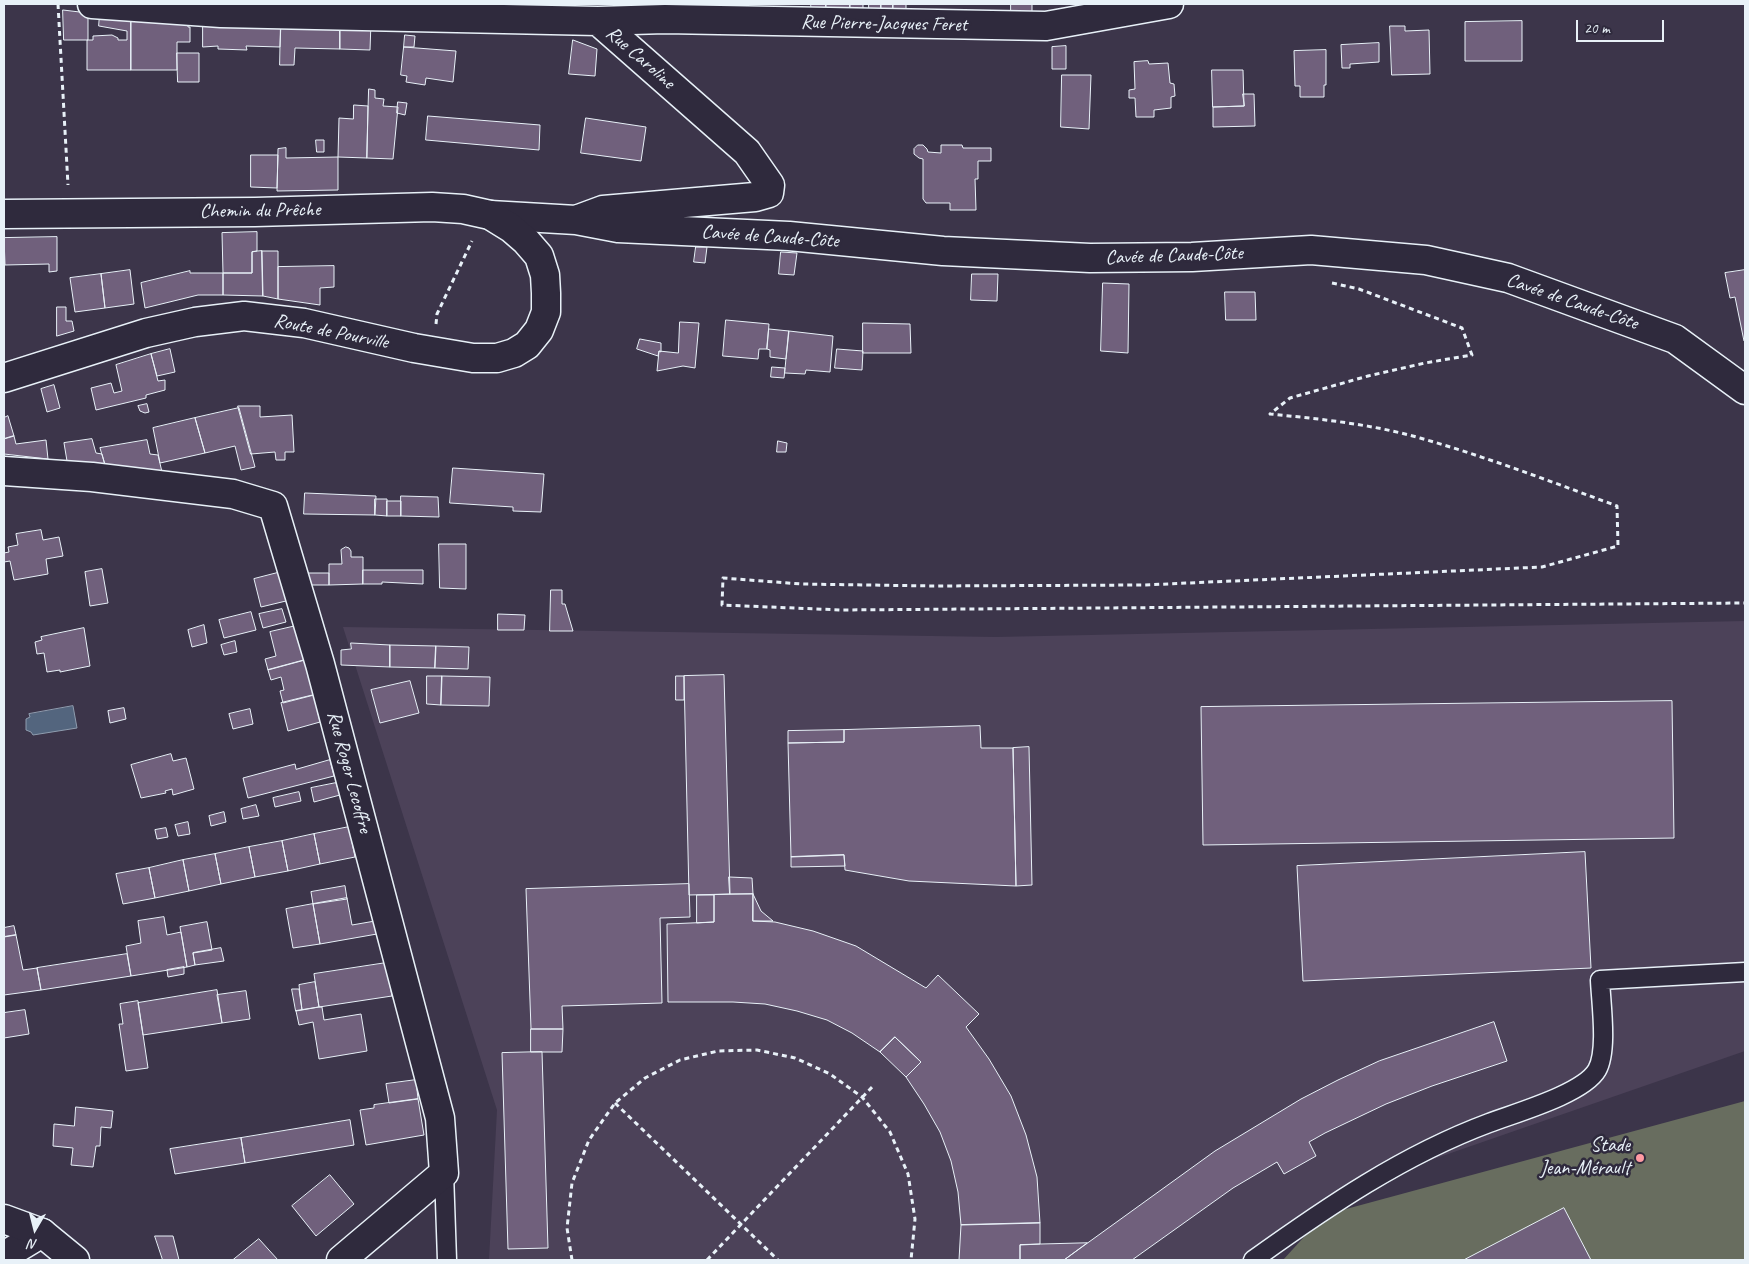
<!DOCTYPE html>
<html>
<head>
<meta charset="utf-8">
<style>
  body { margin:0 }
  #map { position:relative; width:1749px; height:1264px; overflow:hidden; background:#3c354a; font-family:Caveat,sans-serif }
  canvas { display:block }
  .frame { position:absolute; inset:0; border:5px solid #e8f1f8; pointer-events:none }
  .north { position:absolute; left:10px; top:1204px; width:50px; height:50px; -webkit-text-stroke:4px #2f2a3d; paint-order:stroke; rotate:188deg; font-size:14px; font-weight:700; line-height:20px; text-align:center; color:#e8f1f8 }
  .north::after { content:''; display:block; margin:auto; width:18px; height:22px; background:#e8f1f8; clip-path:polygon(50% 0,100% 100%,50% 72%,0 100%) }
  .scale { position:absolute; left:1576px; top:20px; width:88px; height:22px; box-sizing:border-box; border:2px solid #e8f1f8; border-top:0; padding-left:6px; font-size:15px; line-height:18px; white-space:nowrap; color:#e8f1f8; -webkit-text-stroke:4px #2f2a3d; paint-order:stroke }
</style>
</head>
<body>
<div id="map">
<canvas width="1749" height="1264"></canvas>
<div class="frame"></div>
<div class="north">N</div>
<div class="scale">20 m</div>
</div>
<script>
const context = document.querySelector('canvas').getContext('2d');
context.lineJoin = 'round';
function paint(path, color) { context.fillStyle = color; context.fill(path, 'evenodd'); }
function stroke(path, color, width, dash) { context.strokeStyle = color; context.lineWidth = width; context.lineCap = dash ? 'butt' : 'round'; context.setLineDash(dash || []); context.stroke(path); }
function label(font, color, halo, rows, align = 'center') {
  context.font = font + ' Caveat,sans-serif'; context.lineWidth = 5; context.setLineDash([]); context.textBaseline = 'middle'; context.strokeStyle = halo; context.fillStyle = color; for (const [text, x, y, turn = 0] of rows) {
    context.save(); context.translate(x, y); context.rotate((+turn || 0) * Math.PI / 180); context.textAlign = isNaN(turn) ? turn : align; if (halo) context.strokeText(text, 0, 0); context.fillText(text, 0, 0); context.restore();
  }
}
paint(new Path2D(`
  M 1745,621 L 1745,1051 L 1327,1196 L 1245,1260 L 489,1260 L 497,1110 L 343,627 L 996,637 Z`), '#4c4259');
paint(new Path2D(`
  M 1745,1101 L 1745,1260 L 1283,1260 L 1324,1215 Z`), '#686d5f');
const water = new Path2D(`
  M 73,706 L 77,728 L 33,735 L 31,732 L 26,730 L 26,719 L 30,717 L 29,714 Z`);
paint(water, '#53657e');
stroke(water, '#8f9daf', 1);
const building = new Path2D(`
  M 811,4 L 826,4 L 826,14 L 812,13 Z
  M 826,4 L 850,4 L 850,11 L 826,10 Z
  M 850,4 L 863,4 L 863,11 L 850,11 Z
  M 869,4 L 881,4 L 881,11 L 869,11 Z
  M 881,4 L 893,4 L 893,11 L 881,11 Z
  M 893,4 L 906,4 L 906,12 L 893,11 Z
  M 1011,4 L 1032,4 L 1032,15 L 1011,15 Z
  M 63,10 L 88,13 L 88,40 L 64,40 Z
  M 100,14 L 131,17 L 131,70 L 87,70 L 87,40 L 93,40 L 93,36 L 112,35 L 118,38 L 118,40 L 127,40 L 127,31 L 99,26 Z
  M 131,17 L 188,20 L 188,27 L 190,27 L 190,42 L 177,42 L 177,70 L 131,70 Z
  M 203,20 L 281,21 L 280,47 L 246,46 L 247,50 L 218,49 L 218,46 L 203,47 Z
  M 281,21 L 340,22 L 340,49 L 295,48 L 294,65 L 280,65 Z
  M 1522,21 L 1522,61 L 1465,61 L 1465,22 Z
  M 340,22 L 371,22 L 370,50 L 340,49 Z
  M 1390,26 L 1405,26 L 1405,31 L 1429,30 L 1430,74 L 1392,75 Z
  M 405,35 L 415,36 L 414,47 L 404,47 Z
  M 573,40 L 597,49 L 595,76 L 569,74 Z
  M 1379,43 L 1379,62 L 1350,64 L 1350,68 L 1342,68 L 1341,45 Z
  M 1066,46 L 1066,69 L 1052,69 L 1052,47 Z
  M 404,47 L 456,51 L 453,82 L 426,78 L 425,85 L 406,82 L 407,76 L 401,75 Z
  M 1326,50 L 1326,85 L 1324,85 L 1324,97 L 1300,97 L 1300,86 L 1295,86 L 1294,51 Z
  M 177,53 L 199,53 L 199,82 L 178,82 Z
  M 1148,61 L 1149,64 L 1168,63 L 1170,83 L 1174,84 L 1175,96 L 1171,97 L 1171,108 L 1154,110 L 1154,117 L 1136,117 L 1135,98 L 1129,98 L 1129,90 L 1135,89 L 1134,62 Z
  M 1212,70 L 1243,70 L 1244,106 L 1213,107 Z
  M 1062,75 L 1091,75 L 1089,129 L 1061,127 Z
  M 369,89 L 375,90 L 375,98 L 384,99 L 383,106 L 398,107 L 393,159 L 367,158 Z
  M 1243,94 L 1254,94 L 1255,126 L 1213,127 L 1213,107 L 1244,106 Z
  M 398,102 L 407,103 L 405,115 L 397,113 Z
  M 354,105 L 368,106 L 367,158 L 338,157 L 339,118 L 353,119 Z
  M 428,116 L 540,125 L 539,150 L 426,140 Z
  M 586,118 L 646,127 L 641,161 L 581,153 Z
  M 316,140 L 324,140 L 324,152 L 317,152 Z
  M 918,145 L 923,145 L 927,149 L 928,152 L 941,153 L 941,145 L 962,145 L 963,148 L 991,148 L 991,161 L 978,161 L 978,179 L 975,179 L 976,210 L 950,210 L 950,203 L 926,203 L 923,199 L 923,159 L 919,158 L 914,154 L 914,149 Z
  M 286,148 L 286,158 L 338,157 L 338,190 L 277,191 L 278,149 Z
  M 251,155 L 278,155 L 277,188 L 251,187 Z
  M 257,232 L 257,251 L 252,252 L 252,273 L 223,273 L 222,233 Z
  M 57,237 L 57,271 L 49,272 L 49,264 L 5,265 L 4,238 Z
  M 696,247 L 707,247 L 705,263 L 694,262 Z
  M 262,251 L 278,251 L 278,299 L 263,296 Z
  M 262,251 L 263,296 L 223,295 L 223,273 L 252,273 L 252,252 Z
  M 781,252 L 797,253 L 794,275 L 779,274 Z
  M 334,266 L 334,287 L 320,288 L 320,305 L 278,299 L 278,267 Z
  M 130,270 L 134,304 L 105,308 L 101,274 Z
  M 1745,270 L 1745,341 L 1744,341 L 1735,297 L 1730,298 L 1725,273 Z
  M 190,271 L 190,273 L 223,273 L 223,295 L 198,295 L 145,308 L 141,283 Z
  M 101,274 L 105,308 L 75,312 L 70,278 Z
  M 972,274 L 998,274 L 997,301 L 971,300 Z
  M 1103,283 L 1129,284 L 1128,353 L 1101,351 Z
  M 1225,292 L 1255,292 L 1256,320 L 1226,320 Z
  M 57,307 L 66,307 L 66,321 L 72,321 L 74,331 L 57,336 Z
  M 726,320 L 769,324 L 767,349 L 759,349 L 758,359 L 723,356 Z
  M 680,322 L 699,323 L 695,368 L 683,366 L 657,371 L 659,351 L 678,353 Z
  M 863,323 L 910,324 L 911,353 L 863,353 Z
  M 769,329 L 789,331 L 786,359 L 770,357 L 770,350 L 767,349 Z
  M 789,331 L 833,336 L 830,372 L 806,370 L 805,374 L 785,373 Z
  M 640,339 L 661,343 L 661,352 L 659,351 L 658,356 L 637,349 Z
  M 170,349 L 175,372 L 157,376 L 151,354 Z
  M 837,349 L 863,351 L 862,370 L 835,368 Z
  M 151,354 L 158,381 L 165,380 L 165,390 L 146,395 L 146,398 L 96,410 L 91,388 L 111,383 L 114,393 L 122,391 L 116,365 Z
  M 772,367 L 785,368 L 784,378 L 771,377 Z
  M 54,385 L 60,408 L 47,412 L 41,389 Z
  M 147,404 L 149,412 L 145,413 L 140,411 L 138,406 Z
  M 238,406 L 260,406 L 260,417 L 292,415 L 294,452 L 285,452 L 285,460 L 276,460 L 275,452 L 251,454 Z
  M 239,408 L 255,467 L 241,470 L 235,446 L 205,453 L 195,418 Z
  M 8,416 L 14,436 L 4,439 L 4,418 Z
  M 195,418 L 205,453 L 160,463 L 153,428 Z
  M 14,436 L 16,444 L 46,440 L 48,459 L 4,454 L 4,439 Z
  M 92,439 L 96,453 L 102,454 L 105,465 L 67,461 L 64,443 Z
  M 147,440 L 150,454 L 158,455 L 162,472 L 105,465 L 100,448 Z
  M 778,441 L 787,443 L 786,452 L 777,452 Z
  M 453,468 L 544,474 L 541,512 L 513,511 L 513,507 L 450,503 Z
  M 305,493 L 376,496 L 375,515 L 304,514 Z
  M 401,496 L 438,497 L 439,517 L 401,516 Z
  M 375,499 L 387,499 L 387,516 L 375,515 Z
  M 387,501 L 401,501 L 401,516 L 387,516 Z
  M 41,530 L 43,540 L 59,537 L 63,556 L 46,559 L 48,574 L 14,580 L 10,561 L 4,562 L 4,553 L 9,552 L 8,547 L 18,545 L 16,534 Z
  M 439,544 L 466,544 L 466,589 L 440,588 Z
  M 346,547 L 349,548 L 351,551 L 351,557 L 363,557 L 363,584 L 329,585 L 329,564 L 342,564 L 341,550 Z
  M 102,569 L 108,603 L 90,606 L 85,572 Z
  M 363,570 L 423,570 L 423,584 L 382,582 L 382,584 L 363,584 Z
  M 285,571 L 283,585 L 286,601 L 261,607 L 254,579 Z
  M 306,573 L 329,573 L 329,585 L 309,585 Z
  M 551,590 L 562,590 L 562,604 L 565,604 L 573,631 L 550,631 Z
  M 282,609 L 286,622 L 263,628 L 259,614 Z
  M 251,612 L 256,630 L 224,638 L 219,620 Z
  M 498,614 L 525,615 L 524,630 L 498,630 Z
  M 204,625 L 207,643 L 192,647 L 188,630 Z
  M 296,626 L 305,660 L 268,670 L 265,659 L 276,656 L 270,632 Z
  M 84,628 L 90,666 L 60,672 L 60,670 L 47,672 L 44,653 L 37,654 L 35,642 L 42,640 L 41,637 Z
  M 235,641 L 237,652 L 224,655 L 221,645 Z
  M 351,643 L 390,645 L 390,667 L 341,665 L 341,650 L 351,649 Z
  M 390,645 L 436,646 L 435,668 L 390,667 Z
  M 436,646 L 469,647 L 468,669 L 435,668 Z
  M 305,660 L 314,695 L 283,703 L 280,691 L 284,690 L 281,677 L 271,680 L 268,670 Z
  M 724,675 L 730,894 L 689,895 L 684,676 Z
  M 427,676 L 442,676 L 441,705 L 427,704 Z
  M 442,676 L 490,677 L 489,706 L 441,705 Z
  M 676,676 L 684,676 L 684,700 L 676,700 Z
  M 410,681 L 419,713 L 380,723 L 371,690 Z
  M 314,695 L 320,722 L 288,731 L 281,703 Z
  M 1672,701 L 1674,838 L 1203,845 L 1201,707 Z
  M 124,708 L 126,719 L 110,723 L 108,711 Z
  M 250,709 L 253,724 L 233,729 L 229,714 Z
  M 980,726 L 981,748 L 1013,748 L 1016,886 L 909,881 L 845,870 L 844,855 L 791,857 L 788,743 L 844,742 L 844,730 Z
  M 844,730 L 844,742 L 788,743 L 788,731 Z
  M 1029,747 L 1032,885 L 1016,886 L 1013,748 Z
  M 171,754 L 173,761 L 186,758 L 194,789 L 173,795 L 172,789 L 165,791 L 166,793 L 141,798 L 131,765 Z
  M 330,760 L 334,776 L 248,798 L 243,778 L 295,764 L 296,769 Z
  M 336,783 L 340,795 L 314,802 L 311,788 Z
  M 299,792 L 301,801 L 275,807 L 273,798 Z
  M 256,805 L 259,816 L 243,819 L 241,809 Z
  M 224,812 L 226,822 L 211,826 L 209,816 Z
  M 188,822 L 190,834 L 178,836 L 175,825 Z
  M 349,827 L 355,857 L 320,864 L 314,834 Z
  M 166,828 L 168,837 L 157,839 L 155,830 Z
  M 314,834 L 320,864 L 288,871 L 282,841 Z
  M 282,841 L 288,871 L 255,877 L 249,847 Z
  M 249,847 L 255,877 L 221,884 L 215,854 Z
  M 1585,852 L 1591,968 L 1303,981 L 1297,866 Z
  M 215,854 L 221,884 L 189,891 L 183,860 Z
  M 844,855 L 845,866 L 791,867 L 791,857 Z
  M 183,860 L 189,891 L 155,898 L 149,868 Z
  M 149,868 L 155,898 L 123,904 L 116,874 Z
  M 729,877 L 752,878 L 753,894 L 730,894 Z
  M 689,884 L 690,917 L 660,918 L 662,1003 L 562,1006 L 563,1029 L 531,1029 L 526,889 Z
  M 345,886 L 347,899 L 313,904 L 311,892 Z
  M 753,894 L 753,921 L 775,922 L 813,931 L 856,946 L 926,988 L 938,975 L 979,1014 L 966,1027 L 989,1059 L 1011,1096 L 1026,1135 L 1037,1177 L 1040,1223 L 961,1225 L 958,1192 L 951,1161 L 940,1132 L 924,1104 L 906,1077 L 921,1062 L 895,1037 L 880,1052 L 852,1033 L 827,1020 L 797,1011 L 765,1004 L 733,1002 L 668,1002 L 667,924 L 714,922 L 714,895 Z
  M 753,894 L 761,911 L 773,921 L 753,921 Z
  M 697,895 L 714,895 L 714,922 L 697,923 Z
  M 347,898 L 352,925 L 375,921 L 377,934 L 320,944 L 313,904 Z
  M 313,904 L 320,944 L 293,948 L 286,909 Z
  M 164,917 L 167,935 L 181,932 L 187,967 L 131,976 L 126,946 L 141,943 L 138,921 Z
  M 207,922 L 212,950 L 193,953 L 195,965 L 187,967 L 180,927 Z
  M 14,926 L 16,935 L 4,937 L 4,928 Z
  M 16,935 L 23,970 L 37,968 L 41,990 L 4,995 L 4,937 Z
  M 221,948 L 224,961 L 195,965 L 193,953 Z
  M 127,954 L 131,976 L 41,990 L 37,968 Z
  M 386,963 L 392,996 L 319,1007 L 314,974 Z
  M 184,967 L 184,974 L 168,977 L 167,970 Z
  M 315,982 L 319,1007 L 302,1010 L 299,985 Z
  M 292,989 L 299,989 L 302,1010 L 296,1011 Z
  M 217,990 L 222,1023 L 143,1035 L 138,1003 Z
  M 246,991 L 250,1019 L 222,1023 L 217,995 Z
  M 138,1001 L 148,1068 L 126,1071 L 119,1024 L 123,1024 L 120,1004 Z
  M 319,1007 L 322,1007 L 324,1020 L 361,1014 L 367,1051 L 319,1059 L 313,1022 L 299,1025 L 296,1011 Z
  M 25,1010 L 29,1034 L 4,1038 L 4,1013 Z
  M 1494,1022 L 1507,1061 L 1432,1086 L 1386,1104 L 1325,1133 L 1309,1142 L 1316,1156 L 1284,1174 L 1277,1162 L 1233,1188 L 1132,1260 L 1064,1260 L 1215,1151 L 1301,1099 L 1338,1080 L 1379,1061 Z
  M 531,1029 L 563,1029 L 562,1052 L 531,1052 Z
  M 895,1037 L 921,1062 L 906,1077 L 880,1052 Z
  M 542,1052 L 548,1248 L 508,1249 L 502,1053 Z
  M 416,1080 L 418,1099 L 389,1103 L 386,1084 Z
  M 418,1099 L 424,1135 L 366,1145 L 360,1110 L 374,1108 L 374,1105 Z
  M 76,1107 L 113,1111 L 111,1128 L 101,1127 L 100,1146 L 96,1146 L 93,1167 L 71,1165 L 73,1148 L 53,1146 L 54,1124 L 74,1126 Z
  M 350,1120 L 354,1145 L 245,1163 L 241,1138 Z
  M 241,1138 L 245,1163 L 175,1174 L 170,1149 Z
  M 330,1175 L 354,1204 L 316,1236 L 292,1206 Z
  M 1564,1208 L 1591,1260 L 1464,1260 Z
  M 1040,1223 L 1040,1244 L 1020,1245 L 1020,1260 L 959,1260 L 961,1225 Z
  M 155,1236 L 173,1236 L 179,1260 L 163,1260 Z
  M 259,1239 L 278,1260 L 233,1260 Z
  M 1087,1243 L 1064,1260 L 1020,1260 L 1020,1245 Z`);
paint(building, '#70607c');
stroke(building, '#e8f1f8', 1);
const lane = new Path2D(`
  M 444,1173 L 447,1260
  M 1253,1260 C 1327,1207 1403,1155 1489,1123 C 1515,1113 1583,1094 1597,1070 C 1608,1051 1601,1003 1600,980 L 1745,972`);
const street = new Path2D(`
  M 92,4 L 221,13 L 598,21 L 747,152 L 770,185 L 769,193 L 755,197 L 603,210 L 576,220 L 490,215
  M 598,21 L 665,19 L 1046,26 L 1169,4
  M 576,220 L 618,228 L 789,236 L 943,251 L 1090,258 L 1192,257 L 1311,250 L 1426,260 L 1508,278 L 1675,339 L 1745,390
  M 4,471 L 92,477 L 233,494 L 273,506 L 320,664 L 440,1118 L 444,1173 L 341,1260
  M 4,1256 L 42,1233`);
const secondary = new Path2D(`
  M 4,214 L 255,212 L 432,207 L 463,209 L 490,215 L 511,228 L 526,241 L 539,256 L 545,275 L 546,293 L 546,312 L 539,330 L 527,345 L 514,353 L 497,358 L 473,358 L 414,348 L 304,323 L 244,316 L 195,322 L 146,333 L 4,378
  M 4,1219 L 42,1233 L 75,1260`);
stroke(lane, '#e8f1f8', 21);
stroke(street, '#e8f1f8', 31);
stroke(secondary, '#e8f1f8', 31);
stroke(new Path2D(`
  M 58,4 L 68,185
  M 1332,283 L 1359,289 L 1462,328 L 1472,355 L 1425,363 L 1368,376 L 1290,398 L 1270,414 C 1320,419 1371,424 1420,438 C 1487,457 1552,482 1617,506 L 1618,546 L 1542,567 L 1144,585 L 934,586 L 801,584 L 723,578 L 722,605 L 841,610 L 1745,603
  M 436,324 L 437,314 L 472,241
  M 615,1103 L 778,1260
  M 572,1260 L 567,1228 L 572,1183 L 589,1140 L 615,1103 L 645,1078 L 680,1060 L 718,1051 L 757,1050 L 795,1058 L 830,1074 L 862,1097 L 890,1132 L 908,1174 L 915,1219 L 911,1260
  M 707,1260 L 874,1085`), '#e8f1f8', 3, [5, 4]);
stroke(lane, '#2f2a3d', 18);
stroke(street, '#2f2a3d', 28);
stroke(secondary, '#2f2a3d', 28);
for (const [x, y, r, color] of [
  [1640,1158,5,"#ff9aa2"]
]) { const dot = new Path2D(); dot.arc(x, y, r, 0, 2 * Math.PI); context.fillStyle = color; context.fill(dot); stroke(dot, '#2f2a3d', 2); }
label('20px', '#e8f1f8', '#2f2a3d', [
  ["Rue Pierre-Jacques Feret",884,24,1],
  ["Rue Caroline",640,58,41],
  ["Chemin du Prêche",260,211,-1],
  ["Cavée de Caude-Côte",770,237,4],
  ["Cavée de Caude-Côte",1174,256,-2],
  ["Cavée de Caude-Côte",1572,302,19],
  ["Route de Pourville",331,332,11],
  ["Rue Roger Lecoffre",349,772,75]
]);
label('20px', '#e8f1f8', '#2f2a3d', [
  ["Stade",1630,1146],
  ["Jean-Mérault",1630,1169]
], 'right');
</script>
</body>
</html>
